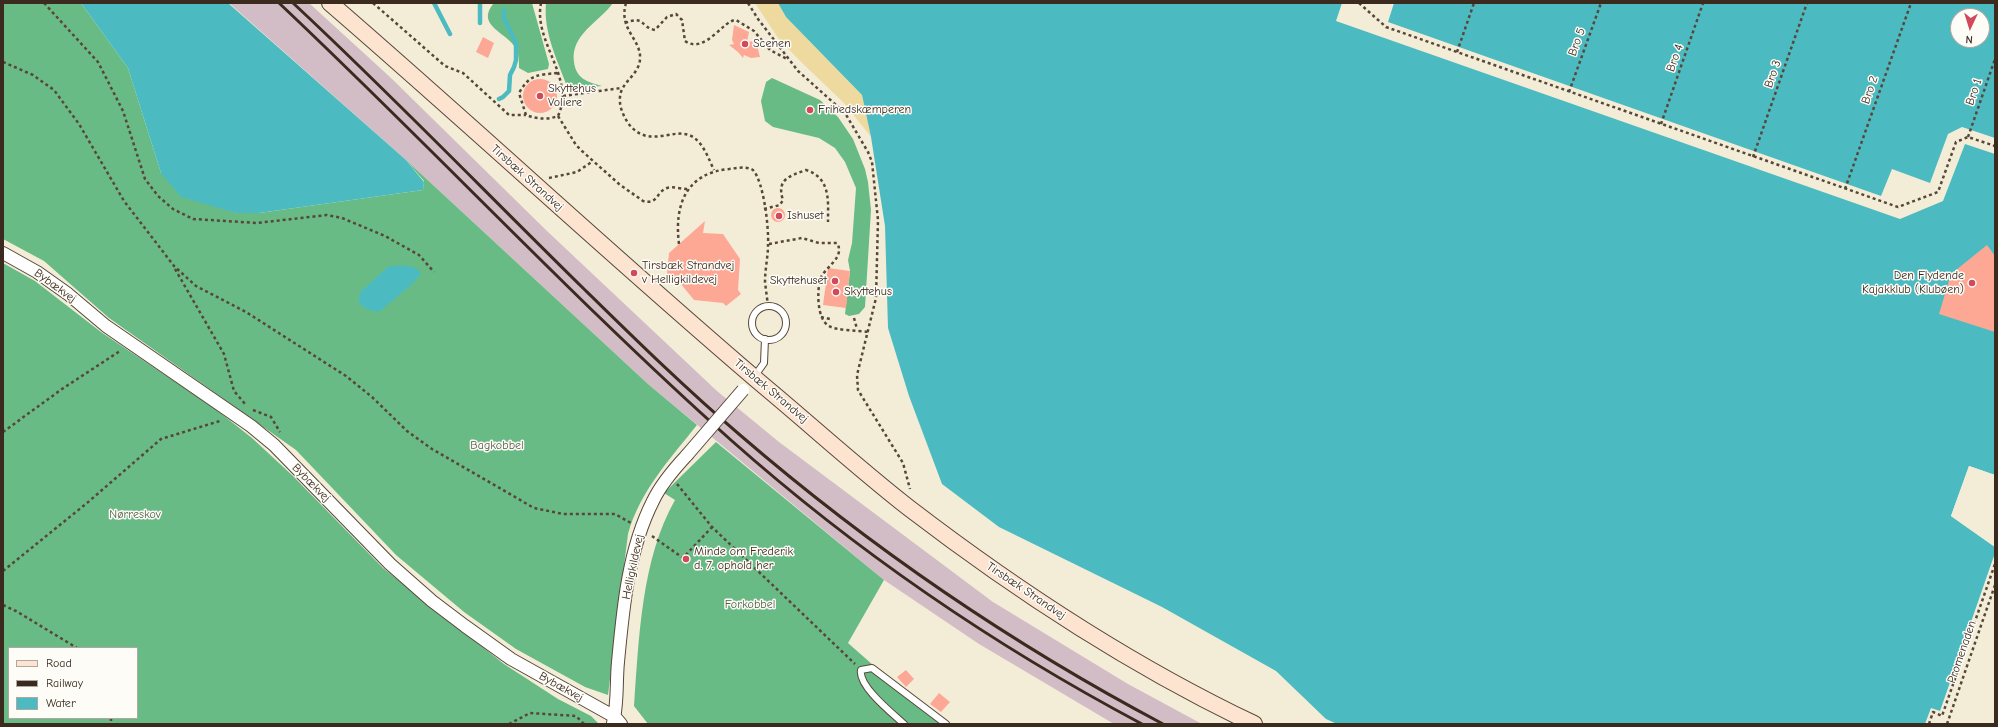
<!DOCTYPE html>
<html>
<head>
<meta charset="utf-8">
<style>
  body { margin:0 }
  #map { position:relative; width:1998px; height:727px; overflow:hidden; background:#f3edd8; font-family:"Comic Neue",sans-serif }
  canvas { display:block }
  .frame { position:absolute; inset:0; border:4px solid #3b2a1e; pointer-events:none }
  .legend { position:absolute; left:8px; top:647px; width:130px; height:72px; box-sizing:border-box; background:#fdfcf7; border:1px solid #afa8a0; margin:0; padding:5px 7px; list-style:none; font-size:12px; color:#3b2a1e }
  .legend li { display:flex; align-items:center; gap:8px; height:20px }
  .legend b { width:20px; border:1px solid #afa8a0 }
  .north { position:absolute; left:1950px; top:8px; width:40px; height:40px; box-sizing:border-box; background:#fdfcf7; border:1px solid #afa8a0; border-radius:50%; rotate:184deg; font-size:11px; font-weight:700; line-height:16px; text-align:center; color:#3b2a1e }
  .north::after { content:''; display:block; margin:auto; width:14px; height:18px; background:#d1495b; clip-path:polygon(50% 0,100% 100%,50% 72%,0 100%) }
</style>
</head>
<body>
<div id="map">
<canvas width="1998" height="727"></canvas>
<div class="frame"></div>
<ul class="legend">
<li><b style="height:5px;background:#fde4d1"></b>Road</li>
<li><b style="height:5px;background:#3b2a1e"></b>Railway</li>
<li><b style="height:11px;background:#4cbbc1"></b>Water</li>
</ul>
<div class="north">N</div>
</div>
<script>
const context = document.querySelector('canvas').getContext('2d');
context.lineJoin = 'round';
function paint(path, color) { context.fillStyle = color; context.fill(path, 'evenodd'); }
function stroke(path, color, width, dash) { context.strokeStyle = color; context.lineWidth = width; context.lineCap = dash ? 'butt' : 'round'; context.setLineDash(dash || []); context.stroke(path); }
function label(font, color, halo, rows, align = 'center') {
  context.font = font + ' "Comic Neue",sans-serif'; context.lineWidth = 3; context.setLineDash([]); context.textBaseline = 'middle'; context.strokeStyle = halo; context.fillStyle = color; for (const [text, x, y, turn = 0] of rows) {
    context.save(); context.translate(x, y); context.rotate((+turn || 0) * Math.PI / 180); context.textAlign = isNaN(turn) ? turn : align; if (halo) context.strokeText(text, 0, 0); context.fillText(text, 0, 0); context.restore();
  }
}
paint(new Path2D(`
  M 229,3 L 309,3 L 390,77 L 547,231 L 717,391 L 779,442 L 993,602 L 1128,684 L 1202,724 L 1114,724 L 979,644 L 884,580 L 648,384 L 406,160 Z`), '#d2bdc7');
paint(new Path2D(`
  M 3,3 L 81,3 L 128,68 L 161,173 L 236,213 L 259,213 L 423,190 L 424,181 L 406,160 L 648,384 L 697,425 C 670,459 640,491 628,534 L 608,695 L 585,687 L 516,649 L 464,612 L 396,555 L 296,450 L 109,318 L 44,261 L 3,239 Z
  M 494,3 L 532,3 L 549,64 L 548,69 L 528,73 L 519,68 C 519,62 519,54 516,49 C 509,33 474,26 494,3 Z
  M 546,3 L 613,3 C 599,22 570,35 574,62 C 576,79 588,82 602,86 L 568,89 C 558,61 543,33 546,3 Z
  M 772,78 L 820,100 L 838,117 L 853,139 L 865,169 L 868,182 L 871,210 L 865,307 L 859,314 L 849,316 L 845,314 L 850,271 L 848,260 L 852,243 L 856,188 L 845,162 L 835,148 L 819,138 L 773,127 L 765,121 L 761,101 L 766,82 Z
  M 3,263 L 35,281 L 101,332 L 214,408 L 252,438 L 293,476 L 383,568 L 504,664 L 558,699 L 591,716 L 599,724 L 3,724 ZM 9,648 L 137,648 L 137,718 L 9,718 Z
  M 716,442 L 884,580 L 848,643 L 940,724 L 648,724 L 634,706 C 639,639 641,560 675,500 L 664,493 Z`), '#69bb86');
paint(new Path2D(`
  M 755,3 L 778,3 L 786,17 L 862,95 L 871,137 L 844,103 L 798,59 L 778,38 Z`), '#eeda9e');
paint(new Path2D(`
  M 81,3 L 228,3 L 406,160 L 424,182 L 423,190 L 259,213 L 236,213 L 181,197 L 161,173 L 128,68 Z
  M 778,3 L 1995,3 L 1995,475 L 1969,466 L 1951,516 L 1995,547 L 1995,553 L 1940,711 L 1931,708 L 1925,724 L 1337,724 L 1326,719 L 1276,671 L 1162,607 L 999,527 L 942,484 L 909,396 L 888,328 L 885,226 L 871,137 L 862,95 L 786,17 ZM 1958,16 L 1982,16 L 1982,40 L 1958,40 Z
  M 389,266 C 399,266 416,263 421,274 L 411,285 L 379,312 L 366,309 L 359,303 L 360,292 Z`), '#4cbbc1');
paint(new Path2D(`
  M 1342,3 L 1394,3 L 1388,22 L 1881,196 L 1892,169 L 1930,183 L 1948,134 L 1962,127 L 1995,138 L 1995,154 L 1965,144 L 1943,201 L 1900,219 L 1336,21 Z
  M 1969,466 L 1995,475 L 1995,477 L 1970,468 L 1953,515 L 1995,544 L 1995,547 L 1951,516 Z`), '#f3edd8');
stroke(new Path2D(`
  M 434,3 L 450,34
  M 480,23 L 480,3
  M 499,99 L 503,97 L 509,91 L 510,75 L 514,67 L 516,60 L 516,43 L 504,18 L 504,10`), '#4cbbc1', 4.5);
paint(new Path2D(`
  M 734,25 L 749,32 L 747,42 L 756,41 L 760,57 L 751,58 L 744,55 L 743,58 L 738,52 L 729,45 L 734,44 L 732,40 Z
  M 483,37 L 494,43 L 488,58 L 476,52 Z
  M523 96a17 17 0 1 1 34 0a17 17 0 1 1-34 0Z
  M771 215a7 7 0 1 1 14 0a7 7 0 1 1-14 0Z
  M 705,221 L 703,233 L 723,234 L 740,259 L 738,290 L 741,294 L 726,306 L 723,303 L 694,300 L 676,278 L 670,277 L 667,274 L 669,253 Z
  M 1987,245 L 1995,256 L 1995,332 L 1939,314 L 1951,274 Z
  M 828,268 L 850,271 L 846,308 L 823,305 Z
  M 906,670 L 914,679 L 906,687 L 897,677 Z
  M 939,693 L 950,702 L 941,712 L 930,704 Z`), '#fda895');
const lane = new Path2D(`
  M752 323a17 17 0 1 1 34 0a17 17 0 1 1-34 0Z
  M 754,377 L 764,363 L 765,339
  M 904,724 C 892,713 858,686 861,670 L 872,668 L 946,724`);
const street = new Path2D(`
  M 3,253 L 37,272 L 68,294 L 106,326 L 251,426 L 274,445 L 390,564 L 432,601 L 465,626 L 511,659 L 615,717 L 621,724
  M 613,723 C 618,704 616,682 618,662 C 623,609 628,550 653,501 C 661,484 674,469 687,455`);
const secondary = new Path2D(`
  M 330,3 C 476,129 617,261 764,386 C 812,426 859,469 909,508 C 1016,590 1132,666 1254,724`);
stroke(lane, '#57473a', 8);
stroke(street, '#57473a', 14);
stroke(secondary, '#57473a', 18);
stroke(new Path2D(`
  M 44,3 L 98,62 L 123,111 L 145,179 L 158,196 L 173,209 L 193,219 L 257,223 L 327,215 L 342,218 L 385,236 L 419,255 L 434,272
  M 373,3 L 445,66 L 463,73 L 509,115 L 526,115
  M 541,3 C 533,42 576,78 558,116 C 547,120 537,119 526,115 L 519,93 C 530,74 537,75 558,73
  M 626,3 C 618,30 642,39 640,60 C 638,76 621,82 620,97 C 619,106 623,115 628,123 C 649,151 674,125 693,137 C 704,144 709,160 714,170
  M 748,3 L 758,19 L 798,71 L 845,113 L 868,152 L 872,162 L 878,220 L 876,298 L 857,375 L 858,390 L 903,463 L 910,489
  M 1359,3 L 1386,27 L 1898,207 L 1938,192 L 1956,142 L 1968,137 L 1995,146
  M 625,23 C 645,15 640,27 655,30 L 667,17 L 676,14 L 682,20 L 685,41 C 705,55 724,19 736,20 L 754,31 L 770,50 L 787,59
  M 1457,52 L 1474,3
  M 3,62 L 33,75 L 54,90 L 79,124 L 124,201 L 174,266 L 196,286 L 246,312 L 346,376 L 372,397 L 407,431 L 432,449 L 534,508 L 563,514 L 615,514 L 631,523
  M 1569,92 L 1601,3
  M 563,96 L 621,88
  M 558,116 L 576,145 L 582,151 L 619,184 L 643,201 C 658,205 656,192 667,188 C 673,186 681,189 687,189
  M 1661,124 L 1703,3
  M 1968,137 L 1995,59
  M 1753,157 L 1807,3
  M 549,178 L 577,172 L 593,161
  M 1845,189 L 1911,3
  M 764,209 L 780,205 L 783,200 C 776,179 790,176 806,170 C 831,178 828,201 828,222
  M 679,244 C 674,205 686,173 729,169 C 737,168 746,166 753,170 C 764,182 769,229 768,245 C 768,257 765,269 765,282 C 766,290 767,298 768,306
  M 769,244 L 802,238 L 819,243 L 837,243 C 846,258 823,268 820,280 C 817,292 817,320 829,326 C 837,331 857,330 869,332
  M 175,269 L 224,354 L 234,391 L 246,405
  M 821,317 L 830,319
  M 854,318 L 857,329
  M 253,410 L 271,417 L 280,432
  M 3,432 L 62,389 L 120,351
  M 677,484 L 712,527 L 855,664
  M 652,536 L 683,558 L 712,527
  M 3,571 L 87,503 L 161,439 L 220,421
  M 3,605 L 16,611 L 77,648
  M 111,718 L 111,724
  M 509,724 L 530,713 L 576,716 L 584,724
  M 1929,724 L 1933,712 L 1942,716 L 1995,564
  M 1947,724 L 1995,585`), '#57473a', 2.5, [3, 3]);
stroke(lane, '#fff', 6);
stroke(street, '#fff', 12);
stroke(secondary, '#fde4d1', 16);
stroke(new Path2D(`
  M 279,3 C 432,147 575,301 732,441 C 856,551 995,646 1142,724
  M 293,3 C 393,96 488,195 586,291 C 636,340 687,390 740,435 C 871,548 1010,643 1163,724`), '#3b2a1e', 3);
const streetBridge = new Path2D(`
  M 687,455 L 743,390`);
stroke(streetBridge, '#57473a', 14, []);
stroke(streetBridge, '#fff', 12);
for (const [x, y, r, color] of [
  [745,44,4,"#d1495b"],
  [540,96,4,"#d1495b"],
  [810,110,4,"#d1495b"],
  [779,216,4,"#d1495b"],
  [634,273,4,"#d1495b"],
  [835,281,4,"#d1495b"],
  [1972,283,4,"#d1495b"],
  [836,292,4,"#d1495b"],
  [686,559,4,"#d1495b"]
]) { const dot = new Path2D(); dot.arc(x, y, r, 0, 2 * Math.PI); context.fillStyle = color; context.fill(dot); stroke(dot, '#fdfcf7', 1.5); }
label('12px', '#3b2a1e', '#fdfcf7', [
  ["Bro 5",1577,42,-70],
  ["Bro 4",1675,58,-71],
  ["Bro 3",1773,74,-71],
  ["Bro 2",1870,90,-71],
  ["Bro 1",1974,92,-71],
  ["Tirsbæk Strandvej",527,178,42],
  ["Bybækvej",55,286,36],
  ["Tirsbæk Strandvej",771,391,40],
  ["Bybækvej",311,483,45],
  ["Helligkildevej",633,567,-78],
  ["Tirsbæk Strandvej",1026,591,34],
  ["Promenaden",1962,652,-71],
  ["Bybækvej",561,687,29]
]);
label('12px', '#3b2a1e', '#fdfcf7', [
  ["Scenen",753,44],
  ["Skyttehus",548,89],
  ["Voliere",548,103],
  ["Frihedskæmperen",818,110],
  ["Ishuset",787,216],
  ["Tirsbæk Strandvej",642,266],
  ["v Helligkildevej",642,280],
  ["Den Flydende",1964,276,"right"],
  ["Kajakklub (Klubøen)",1964,290,"right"],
  ["Skyttehuset",827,281,"right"],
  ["Skyttehus",844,292],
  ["Minde om Frederik",694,552],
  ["d. 7. ophold her",694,566]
], 'left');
label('12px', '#505f45', '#fdfcf7', [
  ["Bagkobbel",497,446],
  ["Nørreskov",135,515],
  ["Forkobbel",750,605]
]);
</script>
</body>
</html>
